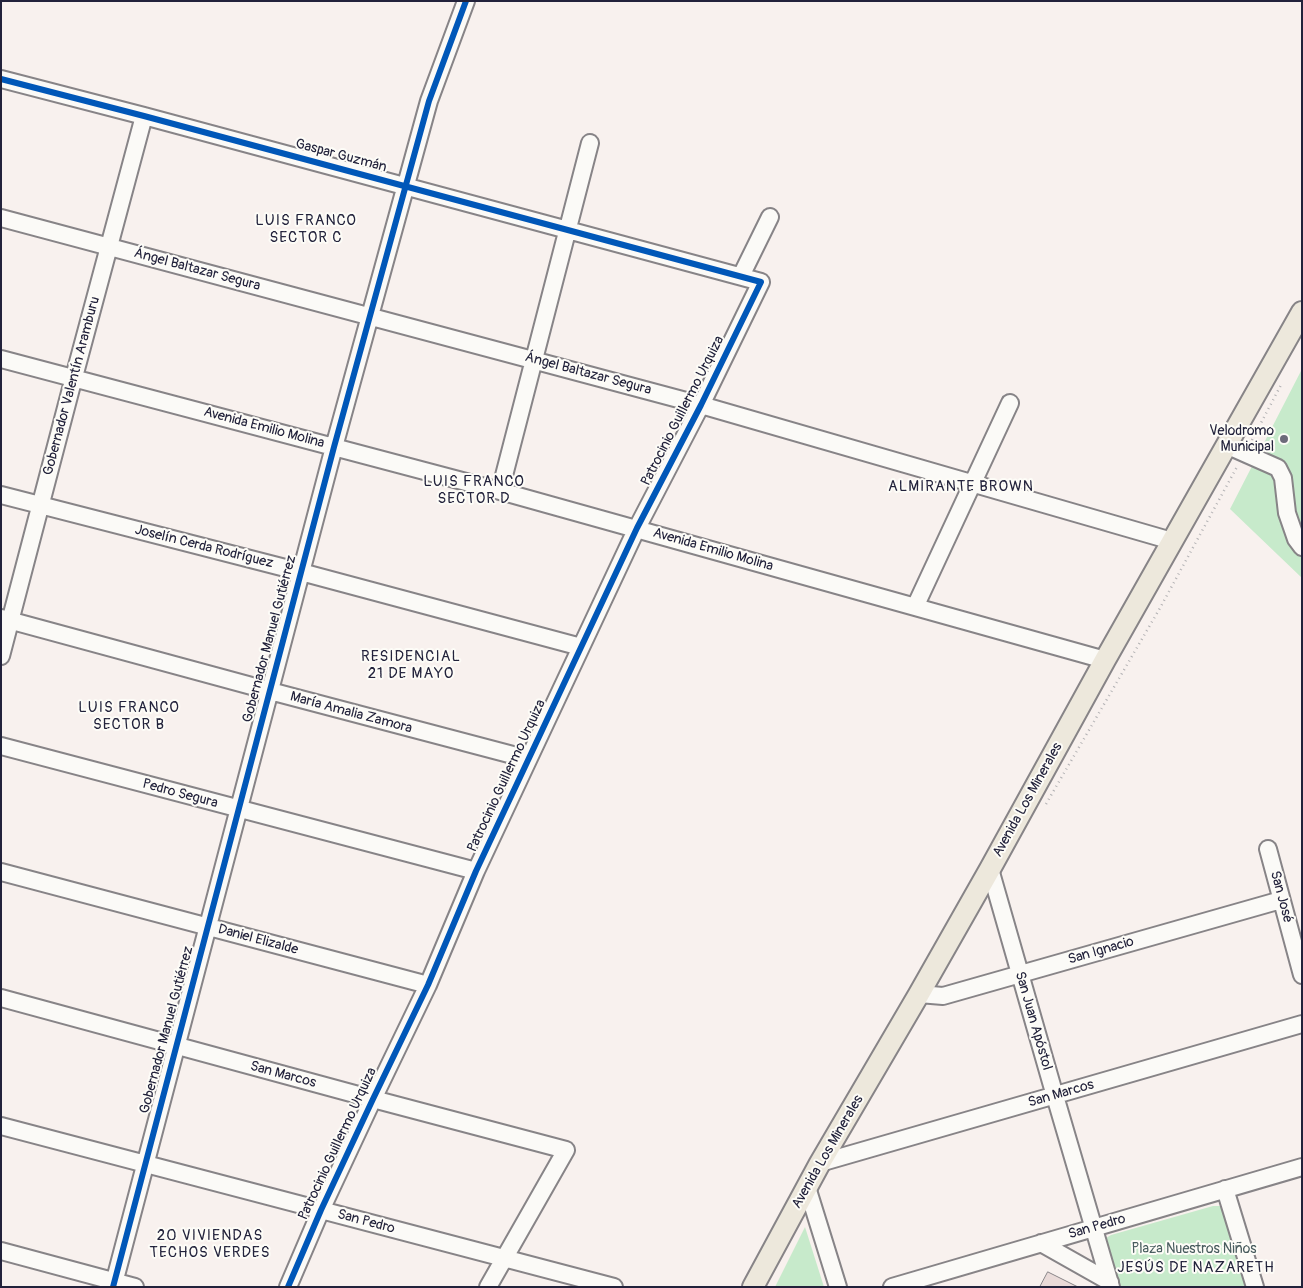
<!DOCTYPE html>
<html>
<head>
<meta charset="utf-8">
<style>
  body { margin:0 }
  #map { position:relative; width:1303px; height:1288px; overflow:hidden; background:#f8f1ee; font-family:Pangolin,sans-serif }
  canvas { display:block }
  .frame { position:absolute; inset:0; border:2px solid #22223b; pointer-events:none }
</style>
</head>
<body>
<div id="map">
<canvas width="1303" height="1288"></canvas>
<div class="frame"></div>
</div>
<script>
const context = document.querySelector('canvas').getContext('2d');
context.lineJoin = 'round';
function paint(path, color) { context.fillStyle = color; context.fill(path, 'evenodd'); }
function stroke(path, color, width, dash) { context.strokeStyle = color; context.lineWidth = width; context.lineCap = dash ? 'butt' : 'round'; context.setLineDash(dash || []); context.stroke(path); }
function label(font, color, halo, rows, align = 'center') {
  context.font = font + ' Pangolin,sans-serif'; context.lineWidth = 4; context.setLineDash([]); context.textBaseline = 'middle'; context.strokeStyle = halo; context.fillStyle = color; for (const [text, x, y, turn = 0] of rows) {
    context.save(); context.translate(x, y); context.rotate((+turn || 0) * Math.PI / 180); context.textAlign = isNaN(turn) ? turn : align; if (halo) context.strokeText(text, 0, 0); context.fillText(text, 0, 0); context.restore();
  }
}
paint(new Path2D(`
  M 1302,369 L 1302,578 L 1230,509 Z
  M 1213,1206 L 1220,1206 L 1223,1211 L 1245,1287 L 1118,1287 L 1106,1244 L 1106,1238 L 1111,1235 Z
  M 805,1227 L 824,1287 L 775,1287 Z`), '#c7eacb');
const building = new Path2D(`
  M 1048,1272 L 1078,1287 L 1040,1287 Z`);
paint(building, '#e9dad8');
stroke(building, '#878487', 1);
const minor = new Path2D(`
  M 1,79 L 144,116 L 761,282 L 701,405 L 637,528 L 476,871 L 428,985 L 373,1099 L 321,1210 L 288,1287
  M 1,218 L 701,405 L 1172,541
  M 741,276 L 770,217
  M 1,359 L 500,491 L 1105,660
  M 1226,445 L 1278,468 L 1283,478 L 1287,513 L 1296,539 L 1302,547
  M 500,491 L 590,143
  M 1,495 L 301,572 L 581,647
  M 915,607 L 1010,403
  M 1,618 L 270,691 L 528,759
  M 1,656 L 74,377 L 144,116
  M 1,746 L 476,871
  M 1268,849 L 1302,975
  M 990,869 L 1055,1096 L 1111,1287
  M 1,872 L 428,985
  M 919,994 L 943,996 L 1281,900
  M 1,998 L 373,1099 L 566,1150 L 488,1287
  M 1,1126 L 614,1287
  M 820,1163 L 1302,1024
  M 807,1187 L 838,1287
  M 1225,1189 L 1255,1287
  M 1041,1243 L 1110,1282
  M 1,1251 L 135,1287
  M 113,1287 L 334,447 L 429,101 L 466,1
  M 892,1287 L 1302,1167`);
const major = new Path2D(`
  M 753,1287 L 820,1163 L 919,994 L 990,869 L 1105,660 L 1302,312`);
stroke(minor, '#878487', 20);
stroke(major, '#878487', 24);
stroke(new Path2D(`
  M 1252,440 L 1282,383
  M 1046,804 L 1160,608 L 1238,465`), '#b3b2b4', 2.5, [1, 4]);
stroke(minor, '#fbfaf7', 16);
stroke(major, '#ede8dc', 20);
stroke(new Path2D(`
  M 1,79 L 144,116 L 761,282 L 701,405 L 637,528 L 476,871 L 428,985 L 373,1099 L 321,1210 L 288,1287
  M 113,1287 L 334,447 L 429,101 L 466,1`), '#0057b8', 6);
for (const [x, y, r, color] of [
  [1284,439,5,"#6d6a7a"]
]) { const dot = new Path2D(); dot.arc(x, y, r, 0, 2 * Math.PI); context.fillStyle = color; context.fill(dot); stroke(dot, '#fdfcf7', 2); }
label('14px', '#22223b', '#fdfcf7', [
  ["Gaspar Guzmán",341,156,15],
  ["Ángel Baltazar Segura",197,270,15],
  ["Ángel Baltazar Segura",588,374,15],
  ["Gobernador Valentín Aramburu",72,386,-75],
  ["Patrocinio Guillermo Urquiza",683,411,-63],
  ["Avenida Emilio Molina",264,428,15],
  ["Joselín Cerda Rodríguez",204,547,14],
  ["Avenida Emilio Molina",713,550,16],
  ["Gobernador Manuel Gutiérrez",270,639,-75],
  ["María Amalia Zamora",351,713,15],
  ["Patrocinio Guillermo Urquiza",507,776,-65],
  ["Pedro Segura",180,794,15],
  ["Avenida Los Minerales",1028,800,-61],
  ["San José",1281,897,75],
  ["Daniel Elizalde",258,940,15],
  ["San Ignacio",1101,951,-16],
  ["San Juan Apóstol",1033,1021,74],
  ["Gobernador Manuel Gutiérrez",167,1030,-75],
  ["San Marcos",283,1075,15],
  ["San Marcos",1061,1094,-16],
  ["Patrocinio Guillermo Urquiza",338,1144,-65],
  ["Avenida Los Minerales",828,1152,-60],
  ["San Pedro",366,1222,15],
  ["San Pedro",1097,1227,-16]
]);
label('14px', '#22223b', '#fdfcf7', [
  ["Velodromo",1274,431],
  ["Municipal",1274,447]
], 'right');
label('14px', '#485c5e', '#fdfcf7', [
  ["Plaza Nuestros Niños",1194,1249]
]);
context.letterSpacing = '1px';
label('15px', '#22223b', '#fdfcf7', [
  ["LUIS FRANCO",306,221],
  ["SECTOR C",306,238],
  ["LUIS FRANCO",474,482],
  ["SECTOR D",474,499],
  ["ALMIRANTE BROWN",961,487],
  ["RESIDENCIAL",411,657],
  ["21 DE MAYO",411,674],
  ["LUIS FRANCO",129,708],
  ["SECTOR B",129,725],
  ["20 VIVIENDAS",210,1236],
  ["TECHOS VERDES",210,1253],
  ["JESÚS DE NAZARETH",1196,1268]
]);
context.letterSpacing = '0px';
</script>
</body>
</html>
